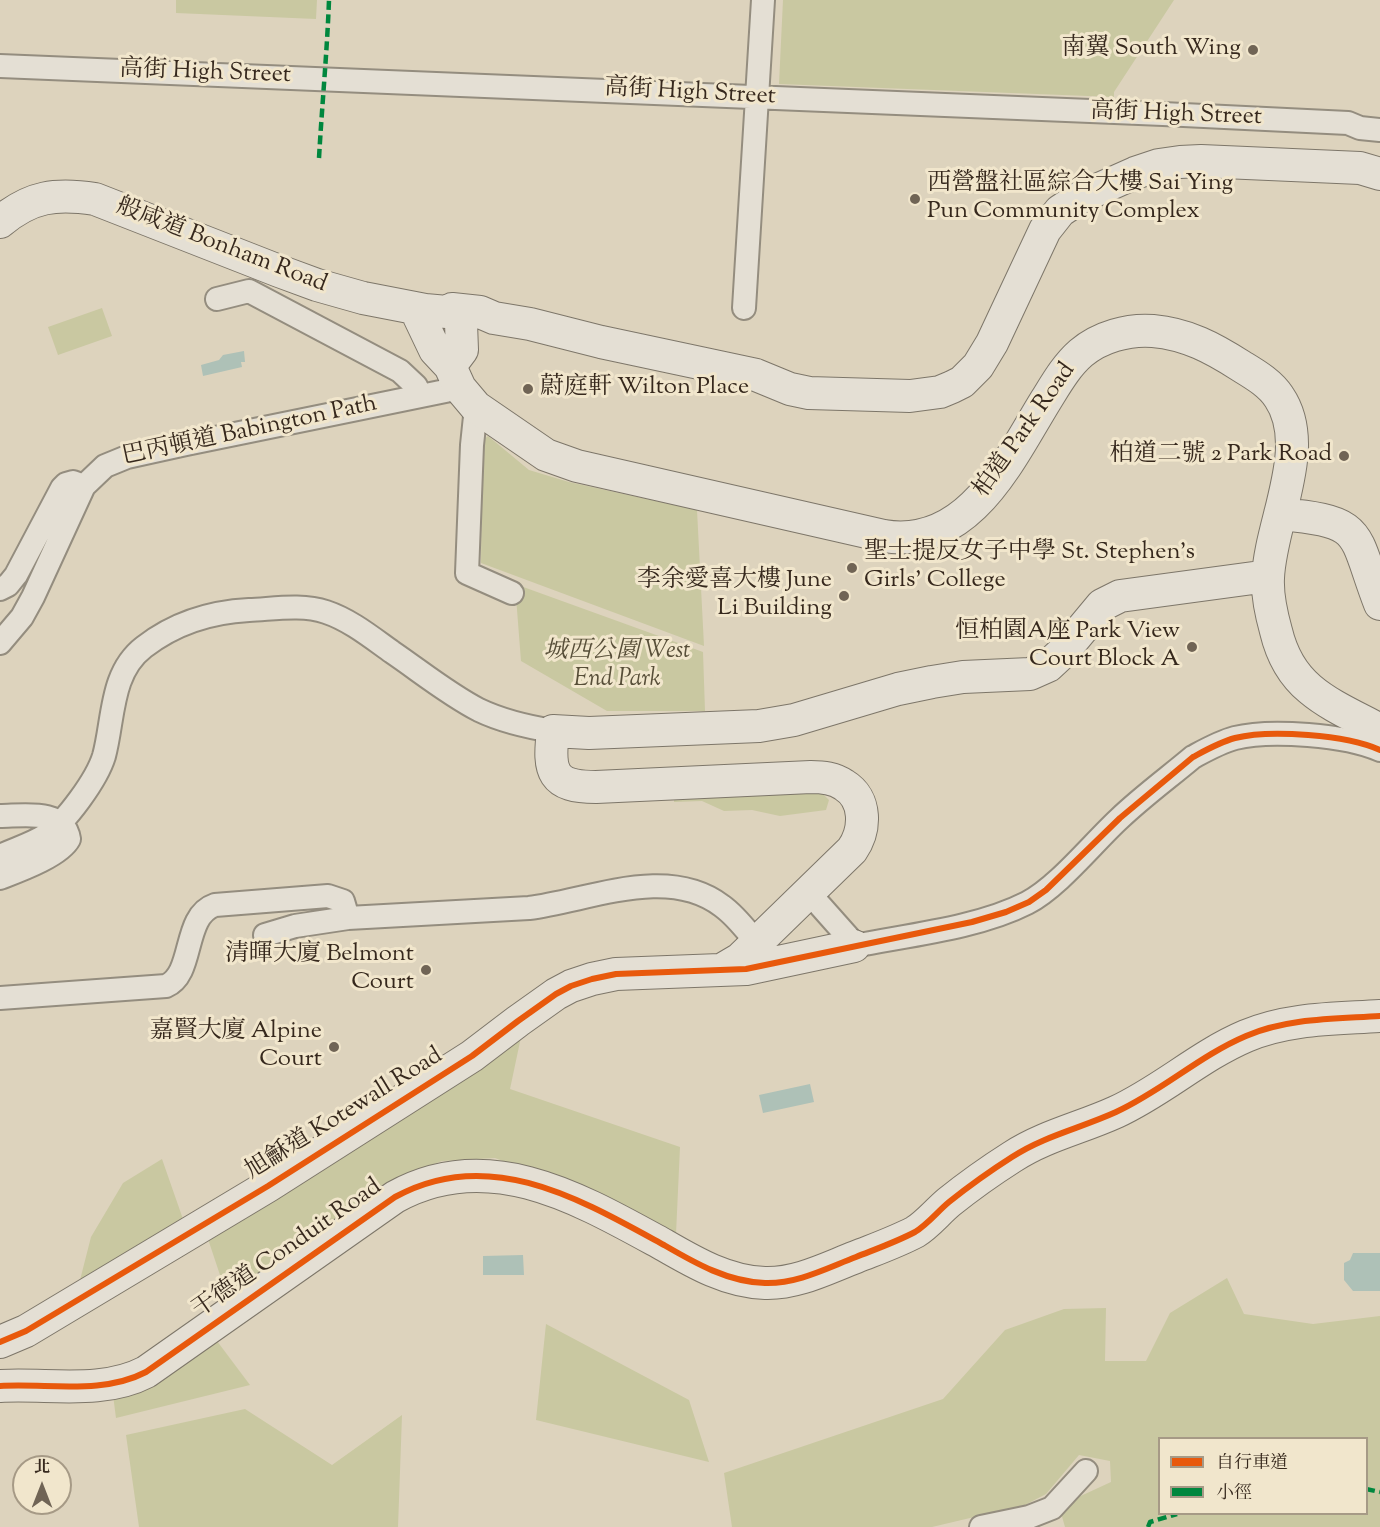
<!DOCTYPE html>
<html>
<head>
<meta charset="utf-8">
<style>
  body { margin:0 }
  #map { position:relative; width:1380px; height:1527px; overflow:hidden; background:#ddd3bd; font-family:"Sorts Mill Goudy","Noto Serif TC",serif }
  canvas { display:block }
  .legend { position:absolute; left:1158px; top:1437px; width:210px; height:78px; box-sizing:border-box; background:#f1e6cc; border:2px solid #a69a86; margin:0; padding:8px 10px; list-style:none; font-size:18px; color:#36281d }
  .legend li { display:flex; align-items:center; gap:12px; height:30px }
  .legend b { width:30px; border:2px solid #a69a86 }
  .north { position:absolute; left:12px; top:1455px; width:60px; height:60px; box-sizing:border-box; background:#f1e6cc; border:2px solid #a69a86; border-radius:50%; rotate:0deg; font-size:16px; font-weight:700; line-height:24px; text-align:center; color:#36281d }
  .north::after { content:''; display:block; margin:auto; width:21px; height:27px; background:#706455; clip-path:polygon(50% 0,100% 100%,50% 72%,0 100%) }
</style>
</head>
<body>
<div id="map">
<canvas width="1380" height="1527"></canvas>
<ul class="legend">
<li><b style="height:8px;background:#e8590c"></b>自行車道</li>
<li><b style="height:8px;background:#00873e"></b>小徑</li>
</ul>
<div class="north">北</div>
</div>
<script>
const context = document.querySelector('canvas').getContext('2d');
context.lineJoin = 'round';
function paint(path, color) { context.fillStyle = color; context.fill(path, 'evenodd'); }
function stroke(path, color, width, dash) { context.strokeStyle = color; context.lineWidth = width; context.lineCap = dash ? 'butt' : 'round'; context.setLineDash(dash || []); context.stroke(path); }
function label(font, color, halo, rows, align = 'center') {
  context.font = font + ' "Sorts Mill Goudy","Noto Serif TC",serif'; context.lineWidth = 6; context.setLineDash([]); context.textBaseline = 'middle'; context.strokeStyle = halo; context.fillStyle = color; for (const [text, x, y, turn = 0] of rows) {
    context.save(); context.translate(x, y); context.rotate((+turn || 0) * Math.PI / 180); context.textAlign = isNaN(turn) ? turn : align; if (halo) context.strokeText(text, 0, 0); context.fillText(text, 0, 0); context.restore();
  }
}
paint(new Path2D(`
  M 176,0 L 317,0 L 316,19 L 176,13 Z
  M 783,0 L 1174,0 L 1114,92 L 1114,97 L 779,84 Z
  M 102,308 L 112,336 L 58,355 L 48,327 Z
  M 488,436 L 529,470 L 569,482 L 697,510 L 704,646 L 481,563 L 482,441 Z
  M 515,584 L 703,652 L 705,711 L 607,711 L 521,661 Z
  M 818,789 L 829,800 L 826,810 L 780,816 L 752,810 L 724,811 L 702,801 L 674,802 L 674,794 Z
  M 521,1037 L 510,1089 L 680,1147 L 676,1234 L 649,1218 L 495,1158 L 442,1161 L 399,1177 L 227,1296 L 207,1236 Z
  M 162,1159 L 184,1222 L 79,1284 L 91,1237 L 123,1183 Z
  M 1227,1278 L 1244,1314 L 1313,1324 L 1380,1316 L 1380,1527 L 1065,1527 L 1059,1506 L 1111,1482 L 1110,1461 L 1079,1455 L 1046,1494 L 1025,1505 L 932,1527 L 732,1527 L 724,1473 L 943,1399 L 1005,1330 L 1064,1309 L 1106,1308 L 1105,1361 L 1146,1361 L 1170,1313 ZM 1160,1438 L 1366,1438 L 1366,1514 L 1160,1514 Z
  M 546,1324 L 689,1400 L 709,1462 L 536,1420 Z
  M 214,1337 L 250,1385 L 116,1418 L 113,1395 Z
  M 245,1409 L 332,1465 L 402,1415 L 398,1527 L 139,1527 L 126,1435 Z`), '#c9c8a1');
paint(new Path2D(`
  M 244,351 L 245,362 L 241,362 L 242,367 L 203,376 L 201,365 L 219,360 L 223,355 Z
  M 810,1084 L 814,1102 L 763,1113 L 759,1095 Z
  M 1353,1253 L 1380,1253 L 1380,1291 L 1353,1291 L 1344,1280 L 1344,1263 L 1350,1260 Z
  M 523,1255 L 524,1275 L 483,1275 L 483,1256 Z`), '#aec1b7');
const street = new Path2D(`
  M 0,66 L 1163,114 L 1348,123 L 1360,128 L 1380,130
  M 217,299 L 249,291 L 400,371 L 416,386 L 420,395
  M 744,308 L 763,0
  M 476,407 L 472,445 L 467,573 L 512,593
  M 0,589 L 8,585 L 16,575 L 62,488 L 66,484 L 73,482 L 84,486
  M 0,643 L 22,617 L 33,597 L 84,486 L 105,466 L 127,457 L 186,444 L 460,388
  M 0,816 C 22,816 64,808 69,839 C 60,856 18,871 0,878
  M 0,856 C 15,849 32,844 46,835 C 66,822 97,779 104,756 C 114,719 110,673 144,647 C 175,623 210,612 249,610 C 274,609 302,604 326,612 C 350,620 371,637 392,652 C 420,671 448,694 479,710 C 502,721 528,727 553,731
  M 809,893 L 849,938 L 854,946 C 909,935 978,928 1027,903 C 1058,887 1092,844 1119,819 C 1142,797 1168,778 1193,757 C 1206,750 1220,742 1235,738 C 1270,729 1347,735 1380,750
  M 265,935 L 295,926 L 348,918 L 529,908 C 588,901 667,864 722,906 C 736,916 746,930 757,943
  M 0,998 L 166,986 C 195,974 182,916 215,905 L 328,896 L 343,901 L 348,918
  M 981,1527 L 1029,1517 L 1052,1508 L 1086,1471`);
const secondary = new Path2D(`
  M 0,222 C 31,196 56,193 95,199 L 279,271 L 317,285 L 363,298 L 425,310 L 447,312 L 452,309 L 480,312 L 494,318 L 530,324 L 601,342 L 756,375 L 790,389 L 809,393 L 910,396 L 940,392 L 952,387 L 962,382 L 978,366 L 992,343 L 1045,230 L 1060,211 L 1081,197 L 1135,173 L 1159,165 L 1180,162 L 1201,161 L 1360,168 L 1380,174
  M 415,308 L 435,350 L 450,366 L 460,388 L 476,407 L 546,455 L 577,466 L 884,536 C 969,550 1009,460 1046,400 C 1056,384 1066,366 1081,353 C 1100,337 1128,329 1153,331 C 1187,334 1213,348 1241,366 C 1254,374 1270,383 1279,397 C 1313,447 1270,522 1268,578 C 1267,596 1271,613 1276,631 C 1281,652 1292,674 1310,689 C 1330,706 1356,717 1380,730
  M 450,366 L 462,350 L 461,323
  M 1280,514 C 1366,522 1352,531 1380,604
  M 723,969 L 740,959 L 852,850 C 866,830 867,799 844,785 C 834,778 823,777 811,777 L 596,787 C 552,787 548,772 553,731 L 589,733 L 759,726 L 794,720 L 898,689 L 932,682 L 963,677 L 1030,674 L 1048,666 L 1062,653 L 1102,605 L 1120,596 L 1268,576
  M 0,1342 L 26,1331 L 268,1186 L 472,1056 L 518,1021 L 556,994 L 571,986 L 592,979 L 616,974 L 746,969 L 854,946
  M 0,1386 C 48,1383 102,1395 146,1372 L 395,1197 C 489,1145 580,1199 664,1245 C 695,1263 728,1282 765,1283 C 797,1284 827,1268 856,1257 C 876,1249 896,1242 915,1232 C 928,1224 937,1212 949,1202 C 969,1186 990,1171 1012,1157 C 1044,1136 1081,1128 1116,1112 C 1162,1091 1199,1056 1246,1036 C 1288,1018 1335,1019 1380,1016`);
stroke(street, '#948d7f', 26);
stroke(secondary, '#7d7669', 34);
stroke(street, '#e4dfd4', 22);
stroke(secondary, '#e4dfd4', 32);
stroke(new Path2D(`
  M 319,158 C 322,105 327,53 329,0
  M 1366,1489 L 1380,1492
  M 1148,1527 L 1150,1522 L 1177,1514`), '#00873e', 4.5, [9, 4.5]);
stroke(new Path2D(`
  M 0,1342 L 26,1331 L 268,1186 L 472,1056 L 518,1021 L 556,994 L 571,986 L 592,979 L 616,974 L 746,969 L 972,922 L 1006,912 L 1029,902 L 1046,890 L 1120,818 L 1193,757 C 1206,750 1220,742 1235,738 C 1270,729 1347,735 1380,750
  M 0,1386 C 48,1383 102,1395 146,1372 L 395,1197 C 489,1145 580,1199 664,1245 C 695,1263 728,1282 765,1283 C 797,1284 827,1268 856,1257 C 876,1249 896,1242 915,1232 C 928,1224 937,1212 949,1202 C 969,1186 990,1171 1012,1157 C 1044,1136 1081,1128 1116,1112 C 1162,1091 1199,1056 1246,1036 C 1288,1018 1335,1019 1380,1016`), '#e8590c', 6);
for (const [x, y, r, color] of [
  [1253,50,6,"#706455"],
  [915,199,6,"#706455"],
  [528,389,6,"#706455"],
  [1344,456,6,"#706455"],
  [852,568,6,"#706455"],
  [844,596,6,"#706455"],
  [1192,647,6,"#706455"],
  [426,970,6,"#706455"],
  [334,1047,6,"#706455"]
]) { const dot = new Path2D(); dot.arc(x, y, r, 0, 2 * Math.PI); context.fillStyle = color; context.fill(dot); stroke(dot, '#f1e6cc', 2); }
label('24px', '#36281d', '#f1e6cc', [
  ["南翼 South Wing",1241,50],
  ["西營盤社區綜合大樓 Sai Ying",927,185,"left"],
  ["Pun Community Complex",927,213,"left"],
  ["蔚庭軒 Wilton Place",540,389,"left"],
  ["柏道二號 2 Park Road",1332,456],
  ["聖士提反女子中學 St. Stephen's",864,554,"left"],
  ["Girls' College",864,582,"left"],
  ["李余愛喜大樓 June",832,582],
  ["Li Building",832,610],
  ["恒柏園A座 Park View",1180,633],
  ["Court Block A",1180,661],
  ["清暉大廈 Belmont",414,956],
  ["Court",414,984],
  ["嘉賢大廈 Alpine",322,1033],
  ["Court",322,1061]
], 'right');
label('24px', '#36281d', '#f1e6cc', [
  ["高街 High Street",205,74,2],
  ["高街 High Street",690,94,3],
  ["高街 High Street",1176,116,2],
  ["般咸道 Bonham Road",221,247,21],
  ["柏道 Park Road",1026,431,-55],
  ["巴丙頓道 Babington Path",250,432,-12],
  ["旭龢道 Kotewall Road",345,1115,-32],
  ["干德道 Conduit Road",288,1250,-35]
]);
label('italic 24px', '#574e38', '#f1e6cc', [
  ["城西公園 West",617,653],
  ["End Park",617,681]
]);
</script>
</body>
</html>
